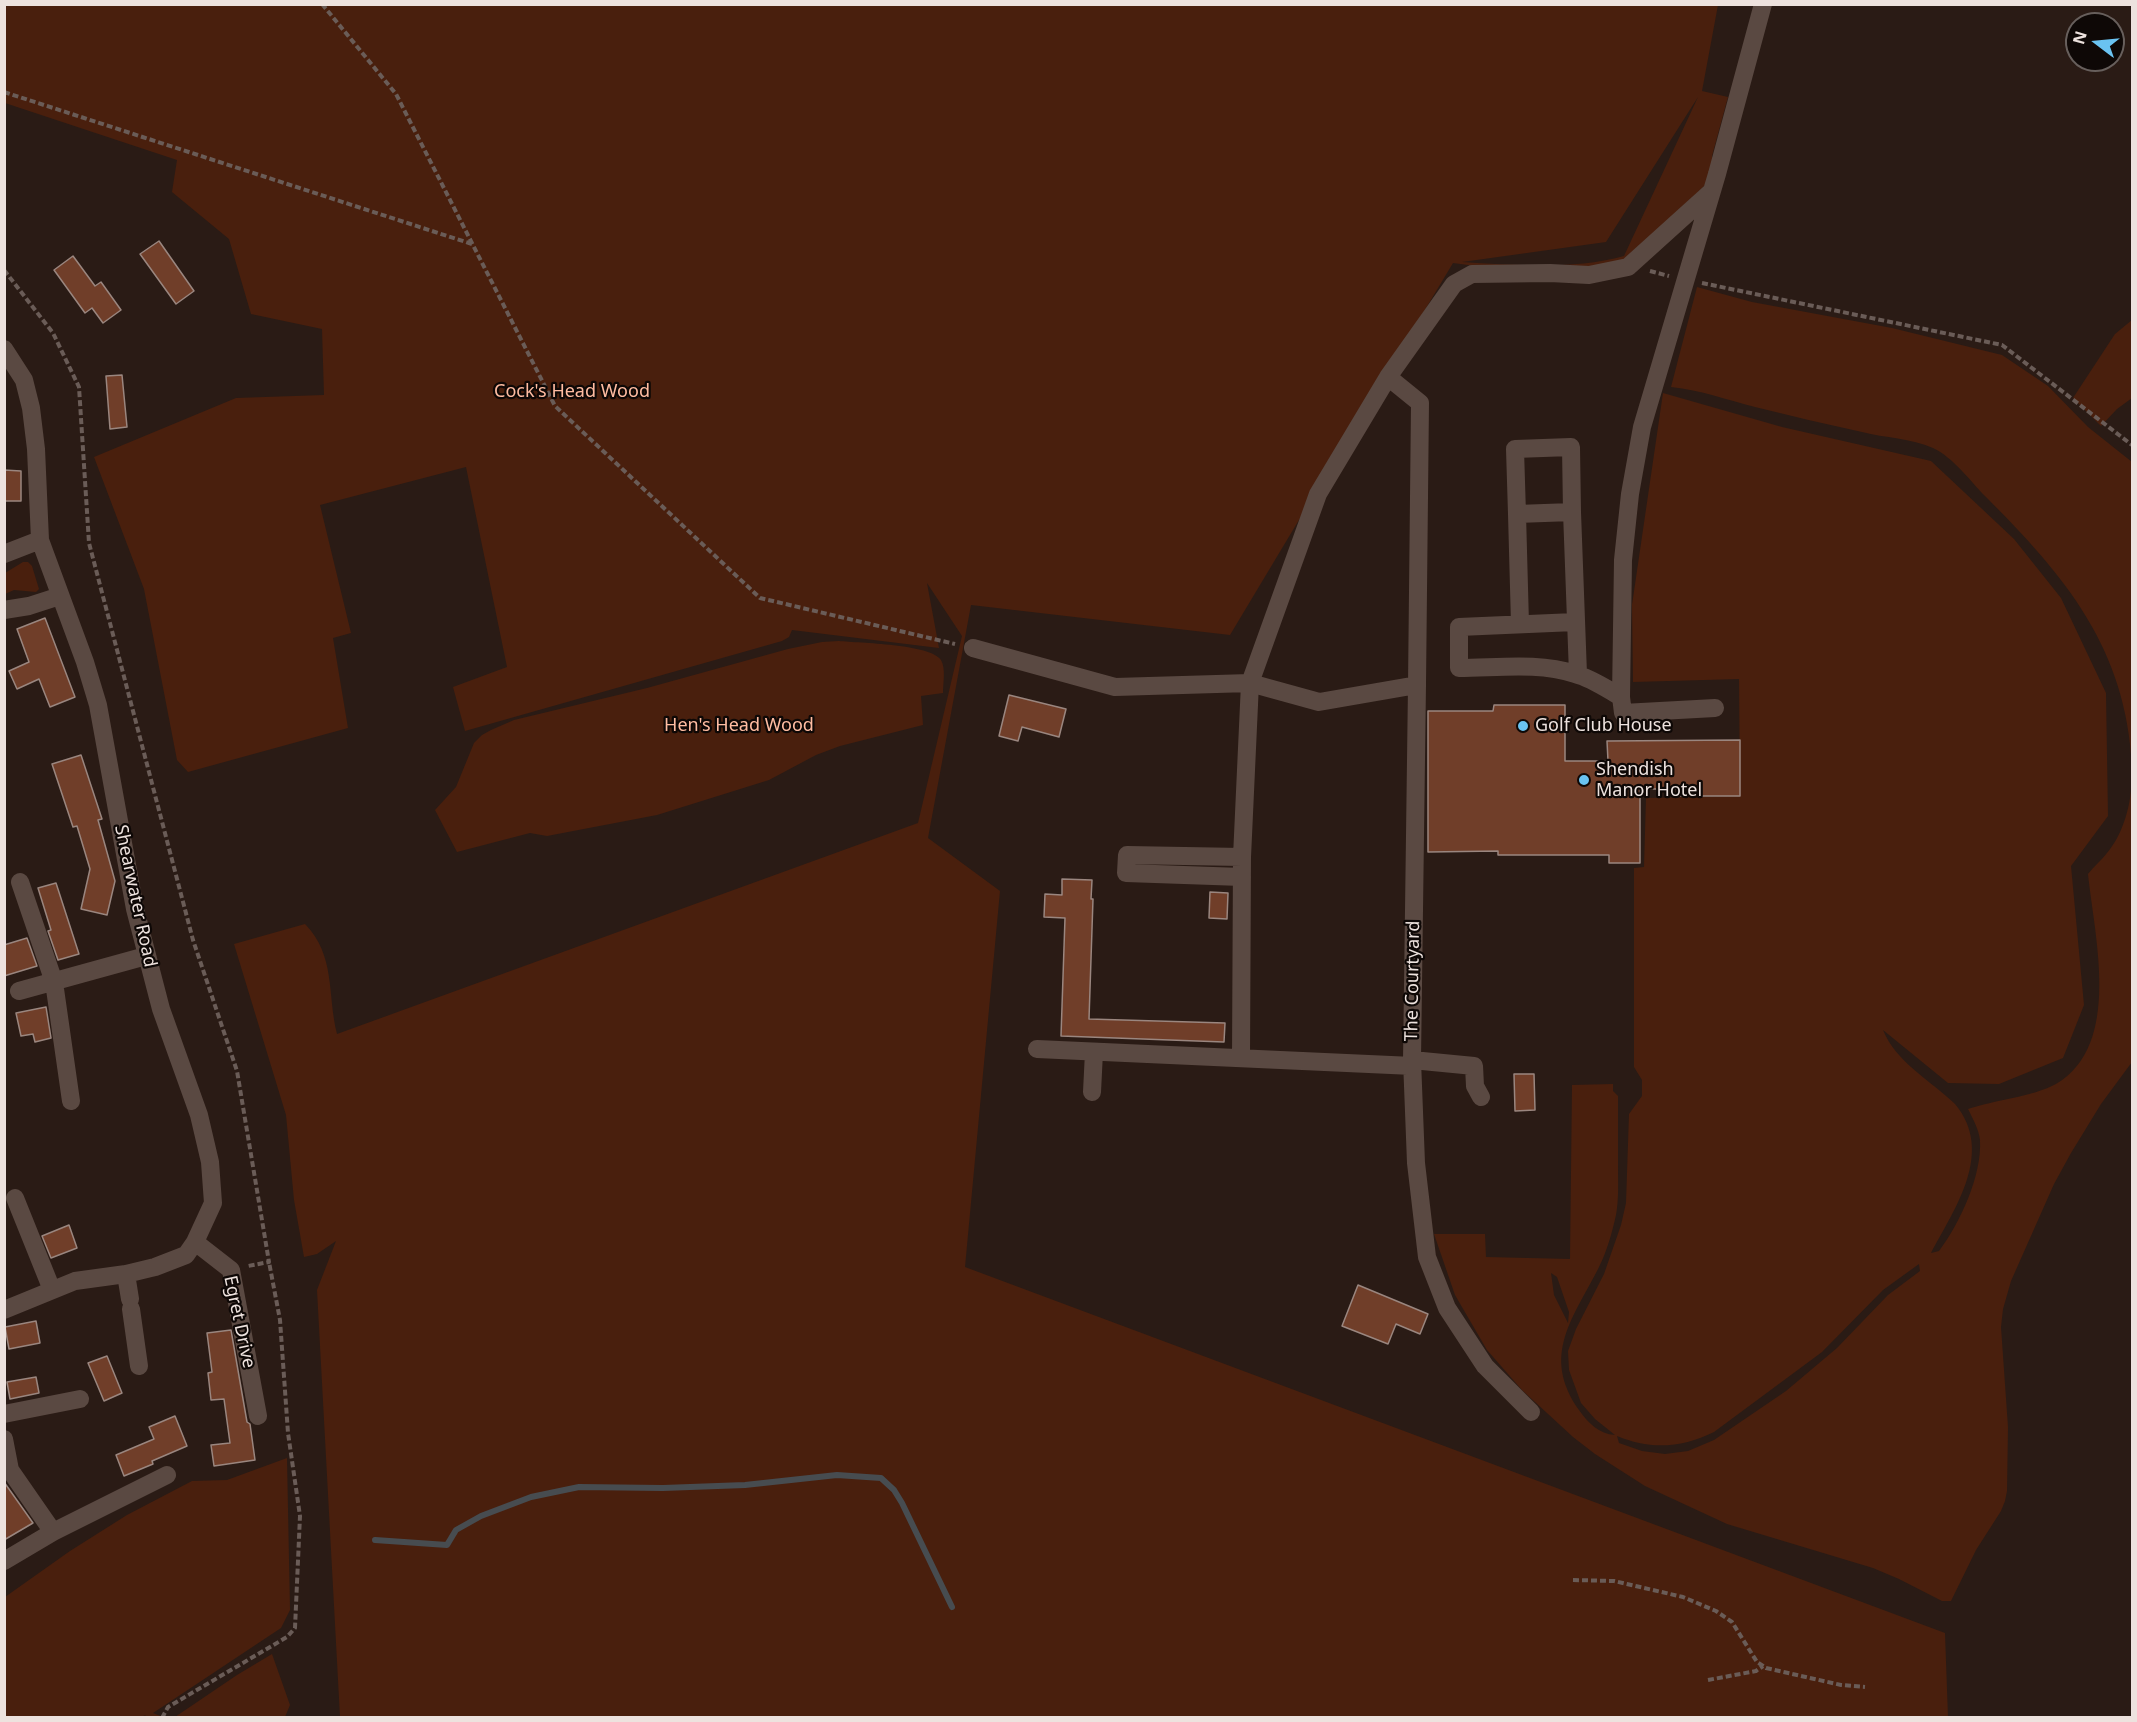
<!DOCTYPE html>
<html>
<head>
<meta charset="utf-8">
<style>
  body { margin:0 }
  #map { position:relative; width:2137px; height:1722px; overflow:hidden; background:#2a1b15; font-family:"Noto Sans",sans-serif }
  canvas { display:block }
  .frame { position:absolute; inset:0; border:6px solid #ede2de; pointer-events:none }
  .north { position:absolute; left:2065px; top:12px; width:60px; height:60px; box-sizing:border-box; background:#0e0806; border:2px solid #675f5c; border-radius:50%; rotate:286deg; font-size:16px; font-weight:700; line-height:24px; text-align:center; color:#ede2de }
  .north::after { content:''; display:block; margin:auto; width:21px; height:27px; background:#6ac3f1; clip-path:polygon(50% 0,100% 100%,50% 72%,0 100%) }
</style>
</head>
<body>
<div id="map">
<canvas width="2137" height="1722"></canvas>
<div class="frame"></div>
<div class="north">N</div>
</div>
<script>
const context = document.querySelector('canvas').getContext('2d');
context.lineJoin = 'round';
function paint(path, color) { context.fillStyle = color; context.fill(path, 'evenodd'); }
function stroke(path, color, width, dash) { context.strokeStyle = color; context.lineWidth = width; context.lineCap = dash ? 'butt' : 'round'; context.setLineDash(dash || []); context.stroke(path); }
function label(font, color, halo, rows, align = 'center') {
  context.font = font + ' "Noto Sans",sans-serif'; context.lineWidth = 4.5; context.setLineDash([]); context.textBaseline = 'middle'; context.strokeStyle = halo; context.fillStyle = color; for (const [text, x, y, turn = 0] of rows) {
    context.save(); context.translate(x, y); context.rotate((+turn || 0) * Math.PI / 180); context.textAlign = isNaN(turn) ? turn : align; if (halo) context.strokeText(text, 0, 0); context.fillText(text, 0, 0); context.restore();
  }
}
paint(new Path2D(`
  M 5,5 L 1718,5 L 1702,91 L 1728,97 L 1712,156 L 1717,174 L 1619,266 L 1491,268 L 1453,263 L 1230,635 L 971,605 L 928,838 L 1000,891 L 965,1267 L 1945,1633 L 1948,1717 L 340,1717 L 317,1290 L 336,1241 L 317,1254 L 304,1257 L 294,1200 L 286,1115 L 234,944 L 305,924 C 336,956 327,994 337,1034 L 918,823 L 962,636 L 927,583 L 939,648 L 792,630 L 789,637 L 782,641 L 465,731 L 453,687 L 507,667 L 466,467 L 320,505 L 351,633 L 333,638 L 348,728 L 188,772 L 177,760 L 144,589 L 94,457 L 236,398 L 324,395 L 322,329 L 251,314 L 229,239 L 172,192 L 177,160 L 5,103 ZM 1698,97 L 1624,256 C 1574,270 1514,265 1462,262 L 1606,242 Z
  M 1697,287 L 1752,302 L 1892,328 L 2002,355 L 2048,386 L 2088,427 L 2132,462 L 2132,766 C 2126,648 2065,576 1986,497 C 1970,481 1954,458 1933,448 C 1911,438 1885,438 1862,432 C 1826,424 1791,416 1755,407 C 1727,400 1701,390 1671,387 Z
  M 2132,320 L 2132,398 L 2117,409 L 2101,426 L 2073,398 L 2115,334 Z
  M 1663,393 L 1782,427 L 1931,461 L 2014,539 L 2061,598 L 2106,693 L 2108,816 L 2071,866 L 2084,1005 L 2063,1058 L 1999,1084 L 1948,1083 L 1883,1030 C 1896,1062 1930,1080 1955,1104 C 1995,1152 1955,1208 1931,1253 L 1939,1251 C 1960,1223 1982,1176 1980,1140 C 1979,1130 1973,1119 1968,1109 C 1994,1100 2032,1097 2056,1084 C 2123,1045 2094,935 2088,874 C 2094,866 2101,861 2107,853 C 2124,833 2131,804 2132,778 L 2132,1062 L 2101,1104 L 2071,1153 L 2054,1184 L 2011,1281 L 2003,1309 L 2001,1327 L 2008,1427 L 2007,1491 L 2005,1501 L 2001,1511 L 1976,1550 L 1951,1601 L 1942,1601 L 1899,1579 L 1873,1568 L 1727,1524 L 1645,1486 L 1595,1454 L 1573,1437 L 1522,1390 L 1487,1350 L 1455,1295 L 1434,1234 L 1485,1234 L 1486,1257 L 1570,1259 L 1572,1085 L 1613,1084 L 1613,1091 L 1618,1096 C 1618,1119 1618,1142 1618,1165 C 1618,1182 1619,1199 1616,1215 C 1612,1233 1607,1251 1599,1267 C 1574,1317 1540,1355 1579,1410 C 1588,1423 1599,1434 1615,1435 L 1595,1419 L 1581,1403 L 1569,1370 L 1568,1351 L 1576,1329 L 1604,1274 L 1621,1225 L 1626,1203 L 1629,1114 L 1642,1096 L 1642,1080 L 1634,1067 L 1634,868 L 1644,867 L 1646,798 L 1740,796 L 1739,679 L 1633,682 L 1632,605 ZM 1919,1264 L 1920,1271 L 1888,1295 L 1837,1348 L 1786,1391 L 1714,1440 L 1688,1451 L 1665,1454 L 1642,1451 L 1619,1443 L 1617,1436 C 1650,1450 1682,1448 1714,1432 L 1822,1352 L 1883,1290 ZM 1551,1273 L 1557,1277 L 1569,1312 L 1568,1323 L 1554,1295 Z
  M 23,562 L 28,562 L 32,566 L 39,589 L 36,592 L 14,590 L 5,594 L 5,573 Z
  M 839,641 C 859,643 931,644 941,660 C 946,669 943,683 943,693 L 921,696 L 923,725 L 840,746 L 816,755 L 769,780 L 657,815 L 547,836 L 530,833 L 457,852 L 435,810 L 456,787 L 474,743 L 482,735 L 491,730 L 514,720 L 647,688 L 788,649 L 822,642 Z
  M 287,1458 L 290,1610 L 281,1628 L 153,1713 L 163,1717 L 143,1717 L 146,1715 L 138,1718 L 5,1717 L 5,1597 L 70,1551 L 127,1515 L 192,1481 L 227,1480 Z
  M 272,1654 L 290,1705 L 285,1717 L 175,1717 L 237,1675 Z`), '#491f0d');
stroke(new Path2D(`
  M 375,1540 L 447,1545 L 456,1530 L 481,1516 L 531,1497 L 579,1487 L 663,1488 L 745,1485 L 837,1475 L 881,1478 L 894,1490 L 902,1503 L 952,1607`), '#474c50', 6);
const building = new Path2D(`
  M 159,241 L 194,291 L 176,304 L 140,254 Z
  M 73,256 L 95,286 L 101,282 L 121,310 L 103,323 L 92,308 L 85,313 L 54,270 Z
  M 122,375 L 127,427 L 110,429 L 106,376 Z
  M 4,470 L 21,471 L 21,501 L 4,501 Z
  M 45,618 L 75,697 L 50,707 L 39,679 L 17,689 L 9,671 L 29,662 L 17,629 Z
  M 1009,695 L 1066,709 L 1059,737 L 1022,727 L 1018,741 L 999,736 Z
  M 1494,705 L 1565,705 L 1565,761 L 1608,761 L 1607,741 L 1740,740 L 1740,796 L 1680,796 L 1680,789 L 1640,789 L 1640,863 L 1609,863 L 1609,855 L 1498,855 L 1498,851 L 1428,852 L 1428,711 L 1493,711 Z
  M 81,755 L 102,819 L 98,820 L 115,881 L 107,915 L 81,909 L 90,869 L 77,826 L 73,827 L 52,764 Z
  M 1062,879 L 1092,880 L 1091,899 L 1093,899 L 1089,1019 L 1225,1023 L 1224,1042 L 1061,1036 L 1065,918 L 1044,917 L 1045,894 L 1062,895 Z
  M 56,883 L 79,954 L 58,960 L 48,931 L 51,930 L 38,888 Z
  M 1210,892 L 1228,893 L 1227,919 L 1209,918 Z
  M 27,938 L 37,966 L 4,976 L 4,945 Z
  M 46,1007 L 51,1038 L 35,1042 L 33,1034 L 21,1036 L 16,1013 Z
  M 1514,1074 L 1534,1074 L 1535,1110 L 1515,1111 Z
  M 69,1225 L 77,1248 L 51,1258 L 42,1236 Z
  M 1358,1285 L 1428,1314 L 1420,1334 L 1396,1324 L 1388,1344 L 1342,1326 Z
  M 36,1321 L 40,1343 L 9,1349 L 5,1327 Z
  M 231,1330 L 247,1422 L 250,1424 L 255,1460 L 214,1466 L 211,1445 L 230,1443 L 224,1399 L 211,1400 L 208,1373 L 212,1372 L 207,1333 Z
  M 107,1356 L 122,1393 L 104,1401 L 88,1363 Z
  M 36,1377 L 39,1393 L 10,1399 L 7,1382 Z
  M 175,1416 L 187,1446 L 152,1461 L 153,1464 L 124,1476 L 116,1455 L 154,1439 L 149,1427 Z
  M 4,1482 L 33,1523 L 4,1540 Z`);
paint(building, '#703e29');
stroke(building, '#9a867f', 1.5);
stroke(new Path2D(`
  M 322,4 L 396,94 L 555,406 L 760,598 L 955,644
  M 4,92 L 472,244
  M 4,270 L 53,333 L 79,387 L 89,543 L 193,940 L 237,1071 L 269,1262 L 248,1266
  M 1650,271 L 1669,276
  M 1702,283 L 2002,345 L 2132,445
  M 1573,1580 L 1614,1581 L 1683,1597 L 1716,1611 L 1732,1622 L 1757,1662 L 1766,1668 L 1841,1685 L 1865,1687
  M 1708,1680 L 1756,1671 L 1763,1666
  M 162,1718 L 168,1707 L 287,1637 L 295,1628 L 300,1516 L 288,1433 L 280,1320 L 269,1262`), '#6a5c57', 4, [6, 3]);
stroke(new Path2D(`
  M 4,349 L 24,380 L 31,408 L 36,449 L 40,540 L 85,662 L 98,705 L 135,909 L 161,1009 L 199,1115 L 210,1162 L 213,1203 L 195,1242 L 186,1255 L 155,1267 L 126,1274 L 75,1281 L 4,1310
  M 1388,377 L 1420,403 L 1417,685
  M 1517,514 L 1515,449 L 1571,447 L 1572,512
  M 4,554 L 40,540
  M 4,610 L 29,606 L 60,596
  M 1575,622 L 1459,627 L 1459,668 C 1497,668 1539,662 1575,674 C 1591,678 1607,689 1621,697
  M 1520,624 L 1517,514 L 1572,512 L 1578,674
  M 973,648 L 1115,687 L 1250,683 L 1318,494 L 1388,377 L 1454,284 L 1472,274 L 1550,273 L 1589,275 L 1628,267 L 1711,192
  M 1715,708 L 1623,713 L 1621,697 L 1623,560 L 1630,494 L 1642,427 L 1717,174 L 1763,4
  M 1242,877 L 1126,873 L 1127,855 L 1242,857
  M 20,882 L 54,982 L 71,1101
  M 19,991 L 146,956
  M 1037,1049 L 1413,1066
  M 1241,1058 L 1242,857 L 1250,683 L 1319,702 L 1417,685 L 1412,1060 L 1416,1163 L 1427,1257 L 1447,1308 L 1485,1366 L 1531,1412
  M 1412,1060 L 1474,1066 L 1475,1086 L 1481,1097
  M 1092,1092 L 1094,1052
  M 15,1198 L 52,1290
  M 195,1242 L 231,1270 L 258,1416
  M 126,1274 L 130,1299
  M 131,1309 L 139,1366
  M 4,1414 L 80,1399
  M 4,1439 L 10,1470 L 53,1532
  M 4,1561 L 53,1532 L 167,1475`), '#5a4942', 18);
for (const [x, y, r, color] of [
  [1523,726,6,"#6ac3f1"],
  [1584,780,6,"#6ac3f1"]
]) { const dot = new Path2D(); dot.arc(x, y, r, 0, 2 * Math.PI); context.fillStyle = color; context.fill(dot); stroke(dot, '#0e0806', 2); }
label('18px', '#ffbca1', '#0e0806', [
  ["Cock's Head Wood",572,392],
  ["Hen's Head Wood",739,726]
]);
label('18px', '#ede2de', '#0e0806', [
  ["Golf Club House",1535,726],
  ["Shendish",1596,770],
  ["Manor Hotel",1596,791]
], 'left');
label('18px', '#ede2de', '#0e0806', [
  ["Shearwater Road",135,896,78],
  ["The Courtyard",1413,981,-89],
  ["Egret Drive",239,1322,78]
]);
</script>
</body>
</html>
